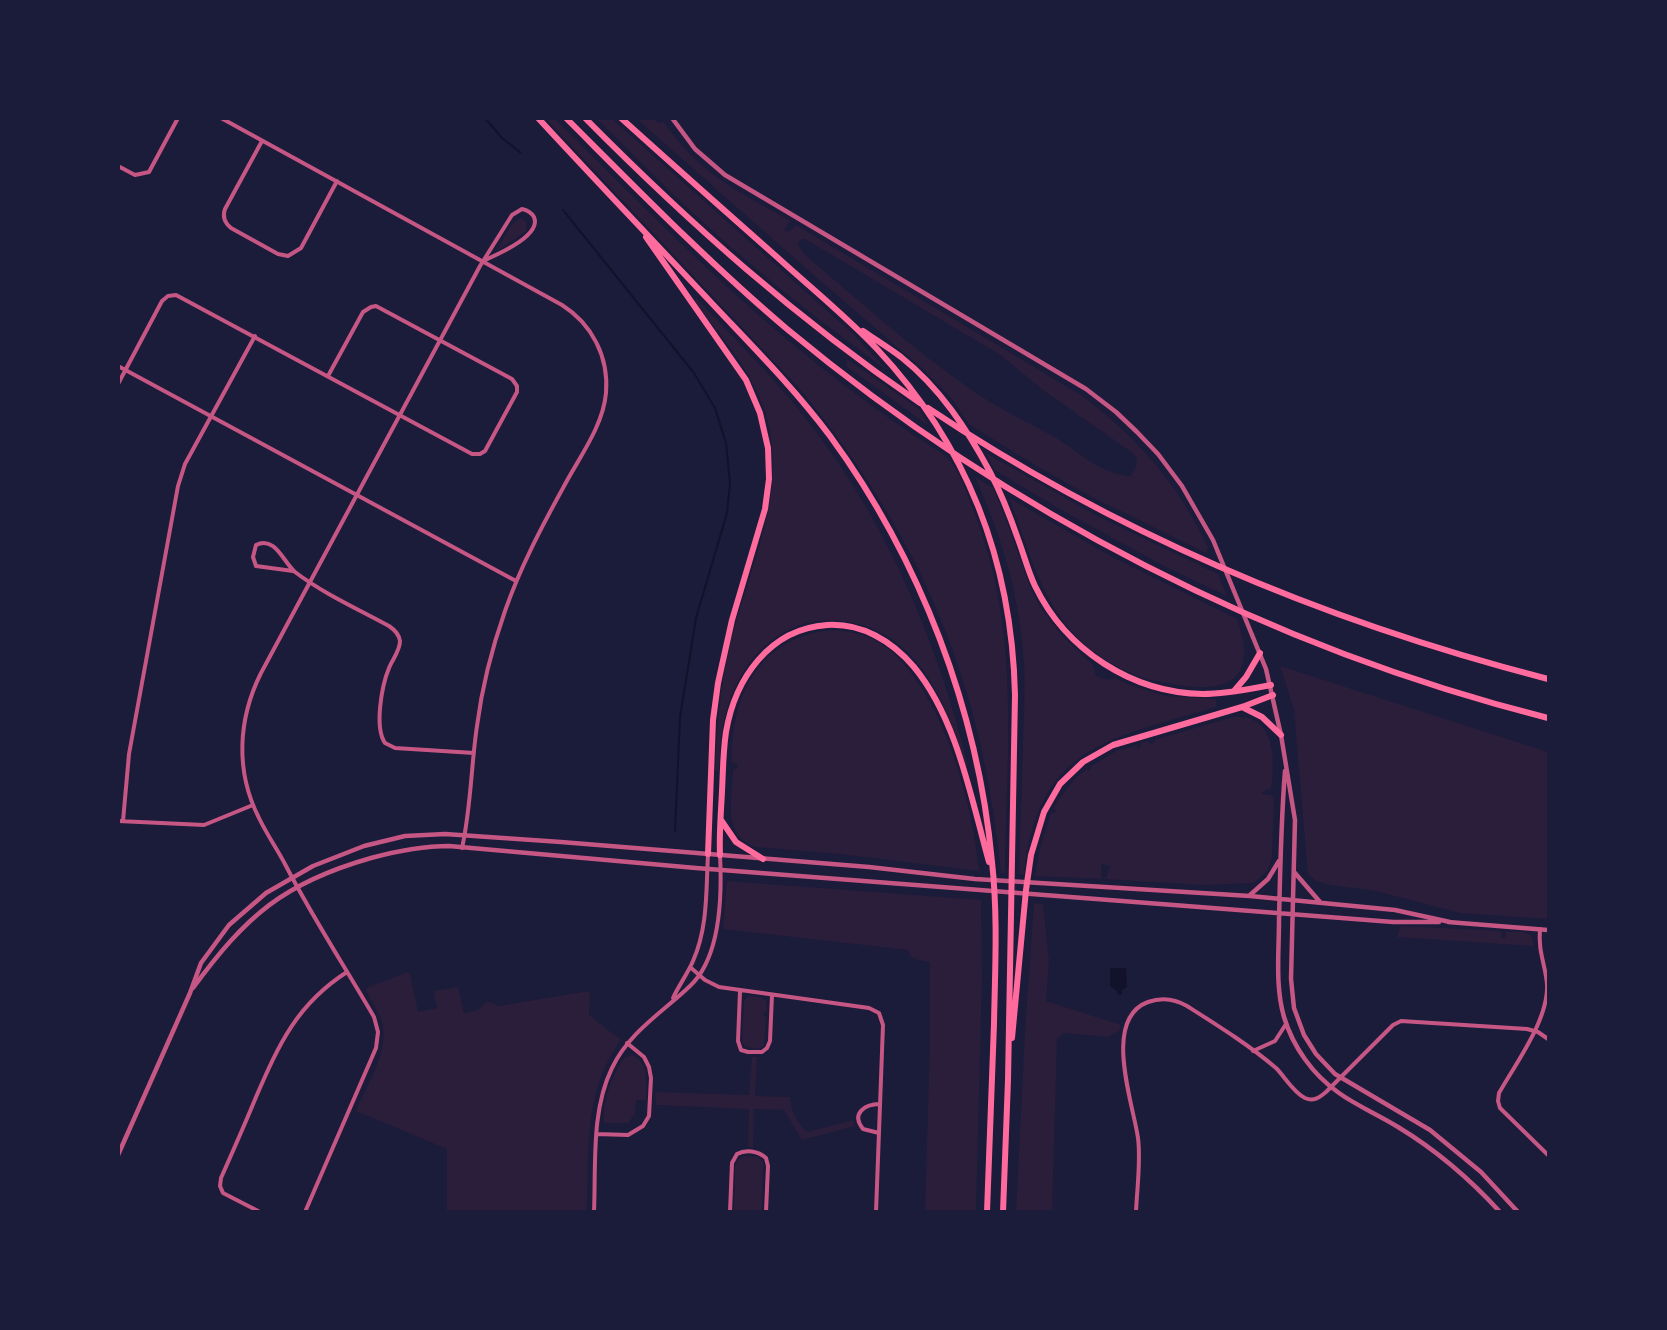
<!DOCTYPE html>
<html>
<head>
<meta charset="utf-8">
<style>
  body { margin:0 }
  #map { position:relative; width:1667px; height:1330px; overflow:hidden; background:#1b1b3a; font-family:Lato,sans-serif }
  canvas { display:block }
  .frame { position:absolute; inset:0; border:120px solid #1b1b3a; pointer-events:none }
</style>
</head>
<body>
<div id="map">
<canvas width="1667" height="1330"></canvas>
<div class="frame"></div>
</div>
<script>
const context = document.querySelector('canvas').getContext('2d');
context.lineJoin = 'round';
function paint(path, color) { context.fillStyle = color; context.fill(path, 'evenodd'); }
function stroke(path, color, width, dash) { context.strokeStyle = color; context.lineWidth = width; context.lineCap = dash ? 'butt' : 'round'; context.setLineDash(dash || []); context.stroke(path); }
paint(new Path2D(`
  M 546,119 L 555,119 C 637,200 717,283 807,356 C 839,382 873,407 906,430 C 918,439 940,450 949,460 C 959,470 967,494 972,507 C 1021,627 1007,747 1005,873 L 1001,873 C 983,683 921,537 800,389 Z
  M 597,119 L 612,119 L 853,334 L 888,371 C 828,327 768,281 712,230 C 672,195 635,156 597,119 Z
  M 637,119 L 654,119 L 659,123 L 664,122 C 698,173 738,191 790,221 L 784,230 L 789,232 L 796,225 L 1081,395 C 1137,437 1177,483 1208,547 L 1206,553 L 1094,498 L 1038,467 L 969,424 L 952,399 L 924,370 L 801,264 ZM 805,239 L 999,354 L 1043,390 L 1134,454 C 1140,461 1135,469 1131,476 C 1099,474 1083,454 1056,438 C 1032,424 1007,413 984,398 C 921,357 864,304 806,256 L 798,245 L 800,240 Z
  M 520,218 L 526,221 L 526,231 L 497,251 L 511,225 Z
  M 696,298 C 738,342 781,385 817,433 C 891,532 939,647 968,766 L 965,767 C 952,719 931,663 887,636 C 866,623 841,618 817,621 C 764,629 732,676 723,726 C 720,741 720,756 719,771 L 715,771 C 717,728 720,687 730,645 C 748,570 789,494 766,415 C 753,372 721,336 694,301 Z
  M 847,359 L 919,409 L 929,426 L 846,366 Z
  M 986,453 L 1099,517 L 1218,574 L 1227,596 L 1168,568 L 1063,511 L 995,470 Z
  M 975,477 L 993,488 L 1006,519 L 1030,587 L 1040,607 L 1062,636 L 1093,665 L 1096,676 L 1108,680 L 1115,678 L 1130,685 L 1166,696 L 1216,699 L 1216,707 C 1110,739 1037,745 1024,875 L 1019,874 C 1020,830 1022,786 1023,742 C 1024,712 1026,681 1023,651 C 1018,590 1000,532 975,477 Z
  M 1009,498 L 1112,557 L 1237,619 C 1259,679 1228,695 1172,684 C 1159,681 1145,680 1133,674 C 1114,666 1094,654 1079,639 C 1039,599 1029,549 1009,498 Z
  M 831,630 C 850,631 871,635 887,648 C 942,691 973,803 979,871 L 840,854 L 756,847 C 721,836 733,798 733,769 L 738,768 L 737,764 L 732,763 C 730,697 759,637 831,630 Z
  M 1280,666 L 1548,752 L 1548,919 L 1460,913 L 1376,891 L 1331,885 L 1316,881 L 1308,874 L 1294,710 Z
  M 1233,717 C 1275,713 1276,760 1271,789 L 1263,791 L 1261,794 L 1271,795 L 1274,798 L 1272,857 L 1268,870 L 1254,883 L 1203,885 L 1106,879 L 1110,866 L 1101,864 L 1102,879 L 1035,876 L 1039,852 L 1051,813 L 1052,812 L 1055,813 L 1056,810 L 1053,809 C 1062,794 1073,779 1087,769 L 1089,771 L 1091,769 L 1090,767 L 1116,751 L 1137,745 L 1138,748 L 1141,747 L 1140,743 L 1148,741 L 1150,744 L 1155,742 L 1154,740 Z
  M 727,881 L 981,900 L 982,976 L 976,1211 L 925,1211 L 930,1041 L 930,962 C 921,960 911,961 908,950 L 723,929 Z
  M 1034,903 L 1043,904 L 1049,960 L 1046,1001 L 1121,1025 L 1119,1031 L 1109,1037 L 1064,1033 L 1057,1039 L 1052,1211 L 1016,1211 L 1025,1031 Z
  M 1401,926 L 1502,931 L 1501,938 L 1505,938 L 1506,932 L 1524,932 L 1532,936 L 1534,946 L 1397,937 Z
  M 408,972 L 410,974 L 418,1012 L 437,1008 L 434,991 L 458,987 L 464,1013 L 478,1010 L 487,1001 L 499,1006 L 583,992 L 590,992 L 589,1015 L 621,1040 C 583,1092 589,1150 587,1211 L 447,1211 L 447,1149 L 356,1111 C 367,1085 390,1050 382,1022 C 379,1010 369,1000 366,988 Z
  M 748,996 L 761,997 L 766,1001 L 767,1011 L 764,1012 L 763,1015 L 766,1016 L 764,1046 L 757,1049 L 746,1047 L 742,1042 L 744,1001 Z
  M 632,1055 C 650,1063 646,1084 646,1100 L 636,1100 L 635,1114 L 628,1123 L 604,1123 C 602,1102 612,1075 624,1058 Z
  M 752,1057 L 757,1057 L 755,1096 L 790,1097 C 790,1108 798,1126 808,1132 L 853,1120 L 855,1126 L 802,1140 L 784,1110 L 754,1109 L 753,1147 L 748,1147 L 749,1109 L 656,1105 L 655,1092 L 749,1095 Z
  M 744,1156 L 758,1157 L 763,1162 L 762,1211 L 734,1211 L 735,1166 L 738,1160 Z`), '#2a1e3b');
paint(new Path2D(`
  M 1110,968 L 1126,968 L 1127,987 L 1122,990 L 1122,995 L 1117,994 L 1117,991 L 1110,986 Z`), '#12122b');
stroke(new Path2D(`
  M 485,118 L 502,138 L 521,153
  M 563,210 L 694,373 L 715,408 L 726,443 L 730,484 L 727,513 L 696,618 L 680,717 L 675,831`), '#12122b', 2);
stroke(new Path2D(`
  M 221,118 L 562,305 C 592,324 609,357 606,393 C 603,427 578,459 563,488 C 541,528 520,568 505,611 C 492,648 482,687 477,726 C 471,766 471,808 462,848
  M 262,141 L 225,209 C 222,217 225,223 231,228 L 278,254 L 288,256 L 301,248 L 337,181
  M 118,166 L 135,175 L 149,172 L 178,118
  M 118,366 L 516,581
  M 118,384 L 162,301 L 168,296 L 176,295 L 472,454 L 480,454 L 485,451 L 517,392 L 517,386 L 512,379 L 376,306 L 371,307 L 363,312 L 328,376
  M 293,571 L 256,566 L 253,557 L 256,545 C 275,535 284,563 295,572 C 324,594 358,609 389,626 C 395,630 399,634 400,641 C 400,651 392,660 389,668 C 382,685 374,727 385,743 L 395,748 L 474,753
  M 118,821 L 204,825 L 253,805
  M 123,821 L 129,754 L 178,486 L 185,464 L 255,336
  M 1540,929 C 1538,952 1545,963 1547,984 C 1549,1019 1516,1063 1499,1093 L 1498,1101 L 1500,1108 L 1548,1155
  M 690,967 L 705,980 L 719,987 L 869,1008 L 879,1013 L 883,1025 L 876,1212
  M 740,991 L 738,1041 L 741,1050 L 748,1052 L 762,1052 L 767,1048 L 770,1041 L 772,995
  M 673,998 C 679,985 688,973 693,961 C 708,927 706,891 708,854
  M 1253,1051 L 1275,1041 L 1286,1024
  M 879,1133 L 863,1129 C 851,1114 864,1104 880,1104
  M 597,1134 L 628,1135 L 643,1126 L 649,1116 L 651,1078 L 649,1067 L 644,1057 L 627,1043
  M 260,1212 L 223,1193 L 220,1186 L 221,1178 C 233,1151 245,1124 256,1097 C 279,1044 297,1004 347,972
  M 305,1212 L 376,1048 L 378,1032 L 374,1017 C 345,967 313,918 286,866 C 278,850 267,835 259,818 C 235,771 238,719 261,673 L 480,266 L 512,215 L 522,209 C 527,210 531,212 534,217 C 542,236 496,255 483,261
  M 594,1212 C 596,1164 591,1111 612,1068 C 629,1032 663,1012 690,986 C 721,957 722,894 720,855
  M 730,1212 L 732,1163 L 737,1154 C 746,1149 758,1151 766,1158 L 768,1166 L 766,1212
  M 1136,1212 C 1137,1188 1141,1161 1138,1138 C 1133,1103 1102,1019 1148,1002 C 1162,997 1175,999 1187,1006 C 1217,1025 1249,1045 1276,1068 C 1285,1077 1293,1092 1305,1098 C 1314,1102 1320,1097 1326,1092 L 1393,1025 L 1401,1021 L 1527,1029 L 1538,1032 L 1548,1039`), '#c65784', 4);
stroke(new Path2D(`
  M 672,118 L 695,149 L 725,175 L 1086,389 L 1116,412 L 1137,432 L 1158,454 L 1182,486 L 1213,540 L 1266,669 L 1281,735 L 1295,820 L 1291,979 L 1294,1008 L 1304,1035 L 1316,1054 L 1335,1074 L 1430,1130 L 1481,1172 L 1518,1212
  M 1285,771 C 1281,821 1280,871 1279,921 C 1279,952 1275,986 1284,1017 C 1293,1047 1313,1075 1339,1093 C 1357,1106 1379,1115 1398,1127 C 1436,1150 1470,1179 1500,1212
  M 1295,873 L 1320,902
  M 1250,895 L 1268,879 L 1279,861
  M 1448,922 L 1548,930
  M 193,988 C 246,916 283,883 371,858 C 397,851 421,846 449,846 L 696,868 L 1393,922 L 1439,922
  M 118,1155 L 190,993 L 201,963 L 229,925 L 266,893 L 313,866 L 364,846 L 405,836 L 445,834 L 561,842 L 869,867 L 975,879 L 1250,896 L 1395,910 L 1450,922`), '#c65784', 4.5);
stroke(new Path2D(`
  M 538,118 C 599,184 661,249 722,314 C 759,353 797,392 830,436 C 920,559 978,710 992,862 C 998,916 995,970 994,1024 C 992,1087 989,1149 987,1212
  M 566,118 C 638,190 709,263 787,329 C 1007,512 1270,648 1548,718
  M 585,118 C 690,224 797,319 920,403
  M 621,118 C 673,165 725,211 777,257 C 811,288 846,316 877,349 C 968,446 1012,562 1015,695 L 1008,1080 L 1003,1212
  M 646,237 L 746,380 L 760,413 L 768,448 L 769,479 L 765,509 L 732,620 L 718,683 L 713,720 L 708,854
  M 863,331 C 876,340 889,348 901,357 C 940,388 967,429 990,472 C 1001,493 1010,516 1018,539 C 1024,555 1028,571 1035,586 C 1066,650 1132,693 1203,694 C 1226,694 1249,689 1271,685
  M 928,408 C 1118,535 1327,622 1548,679
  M 1234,691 L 1246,677 L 1260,653
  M 1242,707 L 1262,717 L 1281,735
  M 721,820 L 736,842 L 763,859
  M 720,855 C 719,834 721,813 722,791 C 723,772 723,752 726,732 C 735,679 769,629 827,625 C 862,623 892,641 914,667 C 957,719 971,798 989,862
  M 1012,1038 L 1026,890 L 1031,855 L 1044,812 L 1060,784 L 1083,762 L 1113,745 L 1242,707 L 1273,695`), '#ff6b9d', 6);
</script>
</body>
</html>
